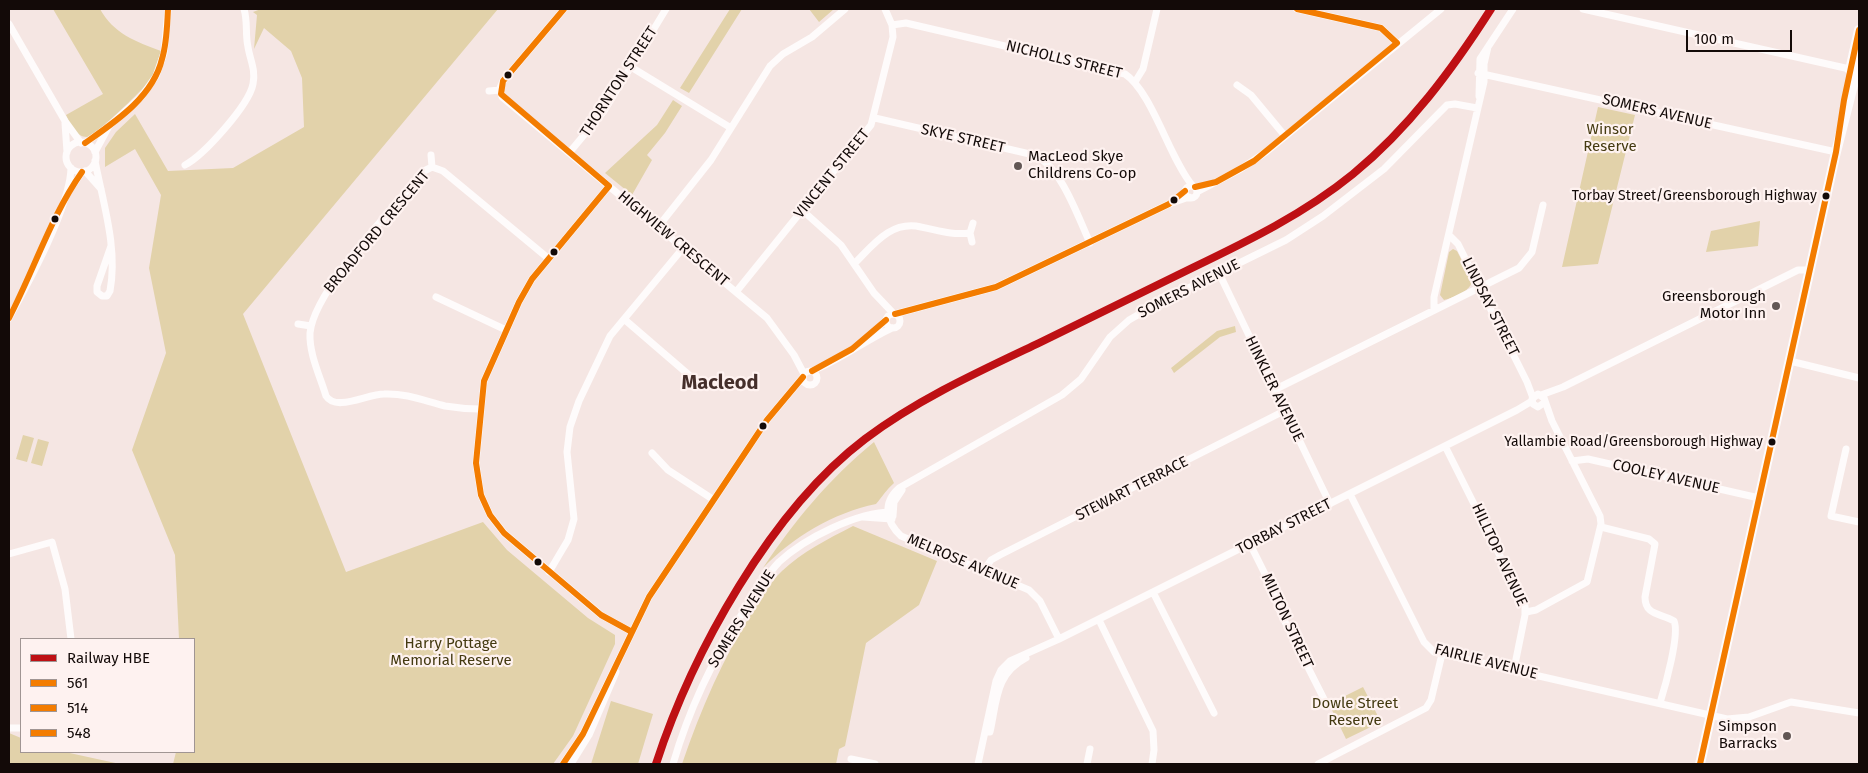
<!DOCTYPE html>
<html>
<head>
<meta charset="utf-8">
<style>
  body { margin:0 }
  #map { position:relative; width:1868px; height:773px; overflow:hidden; background:#f5e6e3; font-family:"Fira Sans",sans-serif }
  canvas { display:block }
  .frame { position:absolute; inset:0; border:10px solid #130a08; pointer-events:none }
  .legend { position:absolute; left:20px; top:638px; width:175px; height:115px; box-sizing:border-box; background:#fef2f0; border:1px solid #a09593; margin:0; padding:6px 9px; list-style:none; font-size:15px; color:#130a08 }
  .legend li { display:flex; align-items:center; gap:10px; height:25px }
  .legend b { width:25px; border:1px solid #a09593 }
  .scale { position:absolute; left:1686px; top:30px; width:106px; height:22px; box-sizing:border-box; border:2px solid #130a08; border-top:0; padding-left:6px; font-size:15px; line-height:18px; white-space:nowrap; color:#130a08; -webkit-text-stroke:4px #fef2f0; paint-order:stroke }
</style>
</head>
<body>
<div id="map">
<canvas width="1868" height="773"></canvas>
<div class="frame"></div>
<ul class="legend">
<li><b style="height:6px;background:#be1014"></b>Railway HBE</li>
<li><b style="height:6px;background:#f37c00"></b>561</li>
<li><b style="height:6px;background:#f37c00"></b>514</li>
<li><b style="height:6px;background:#f37c00"></b>548</li>
</ul>
<div class="scale">100 m</div>
</div>
<script>
const context = document.querySelector('canvas').getContext('2d');
context.lineJoin = 'round';
function paint(path, color) { context.fillStyle = color; context.fill(path, 'evenodd'); }
function stroke(path, color, width, dash) { context.strokeStyle = color; context.lineWidth = width; context.lineCap = dash ? 'butt' : 'round'; context.setLineDash(dash || []); context.stroke(path); }
function label(font, color, halo, rows, align = 'center') {
  context.font = font + ' "Fira Sans",sans-serif'; context.lineWidth = 4.5; context.setLineDash([]); context.textBaseline = 'middle'; context.strokeStyle = halo; context.fillStyle = color; for (const [text, x, y, turn = 0] of rows) {
    context.save(); context.translate(x, y); context.rotate((+turn || 0) * Math.PI / 180); context.textAlign = isNaN(turn) ? turn : align; if (halo) context.strokeText(text, 0, 0); context.fillText(text, 0, 0); context.restore();
  }
}
paint(new Path2D(`
  M 53,9 L 100,9 C 113,33 136,42 161,51 C 158,61 156,71 150,80 C 144,89 95,136 87,137 C 76,137 70,124 66,115 L 103,94 Z
  M 261,9 L 498,9 L 243,314 L 346,572 L 483,522 L 507,550 L 588,618 L 615,635 L 615,644 L 573,736 L 553,764 L 173,764 L 176,752 L 194,752 L 194,639 L 179,639 L 175,555 L 132,450 L 166,353 L 149,268 L 161,195 L 135,149 L 105,167 L 105,148 L 116,132 L 135,114 L 168,171 L 233,168 L 304,127 L 302,78 L 291,51 L 264,28 L 254,49 L 257,15 L 253,12 Z
  M 730,9 L 742,9 L 689,93 L 680,88 Z
  M 809,9 L 834,9 L 819,22 Z
  M 673,100 L 682,106 L 665,133 L 647,155 L 652,160 L 632,195 L 605,173 L 657,125 Z
  M 1598,107 L 1635,115 L 1598,264 L 1562,267 Z
  M 1760,221 L 1758,246 L 1706,252 L 1711,231 Z
  M 1453,249 L 1457,251 L 1472,280 C 1472,291 1453,298 1444,300 L 1440,295 L 1449,252 Z
  M 1235,326 L 1236,332 L 1220,337 L 1174,373 L 1171,368 L 1217,331 Z
  M 23,435 L 34,438 L 27,462 L 16,459 Z
  M 38,439 L 49,442 L 42,466 L 31,463 Z
  M 874,442 L 894,483 C 886,490 882,497 876,504 C 833,513 793,537 763,568 C 795,520 829,479 874,442 Z
  M 853,526 L 937,561 L 919,605 L 866,643 L 845,746 L 839,749 L 836,764 L 682,764 C 701,709 723,657 755,608 C 763,596 771,581 782,571 C 802,552 828,539 853,526 Z
  M 1363,687 L 1381,722 L 1346,739 L 1329,704 Z
  M 611,701 L 653,714 L 638,764 L 591,764 Z
  M 9,733 L 21,738 L 21,752 L 65,752 L 120,764 L 9,764 Z`), '#e2d2aa');
stroke(new Path2D(`
  M 564,9 L 503,81 L 500,88 L 502,97 L 767,318 L 794,355 L 804,374
  M 1297,9 L 1381,28 L 1397,43
  M 1583,9 L 1854,70
  M 9,24 L 65,121 L 81,143
  M 892,25 L 906,23 L 1125,74 C 1152,92 1169,157 1192,185
  M 631,67 L 731,128
  M 1478,73 L 1836,152
  M 1135,82 L 1143,69 L 1157,9
  M 1237,85 L 1251,95 L 1285,136
  M 489,91 L 500,90
  M 1479,96 L 1480,59 L 1513,9
  M 875,118 L 1034,155 C 1061,166 1078,217 1090,243
  M 65,123 L 67,152
  M66 157a15 15 0 1 1 30 0a15 15 0 1 1-30 0Z
  M 85,143 L 105,129
  M 95,152 L 109,126 L 142,96 L 156,76 L 164,53 L 168,9
  M 569,153 L 604,111 L 666,9
  M 431,155 L 432,167
  M 95,161 C 103,203 118,248 110,291 L 107,296 L 102,296 L 97,292 L 97,286 L 111,246
  M 185,165 C 204,155 249,105 253,84 C 256,70 250,60 248,47 C 245,34 248,22 244,9
  M 85,171 L 101,189
  M1185 192a6 6 0 1 1 12 0a6 6 0 1 1-12 0Z
  M 609,186 L 532,279 L 519,302 L 484,381 L 476,463 L 481,495 L 490,515 L 504,533 L 601,615 L 632,632
  M 69,191 L 82,172
  M 1197,192 L 1239,170 L 1266,152 L 1441,9
  M 802,210 L 841,245 L 874,293 L 894,314
  M 658,227 L 711,160 L 770,66 L 783,54 L 812,37 L 845,9
  M 1449,235 L 1458,244 L 1527,382 L 1533,398
  M 972,242 L 970,233 L 973,223
  M 854,264 C 873,245 891,220 921,227 C 941,231 950,235 970,233
  M 1219,273 L 1330,504
  M 736,292 L 871,125 L 893,37 L 892,25 L 885,9
  M 436,297 L 506,330
  M 1434,310 L 1434,297 L 1484,82 L 1484,64 L 1488,47
  M886 321a7 7 0 1 1 14 0a7 7 0 1 1-14 0Z
  M 895,314 L 996,287 L 1169,204 L 1189,197
  M 9,318 C 29,282 70,207 71,168
  M 624,319 L 689,375
  M 298,324 L 311,326
  M 870,336 L 886,320
  M 1790,361 L 1859,378
  M803 378a7 7 0 1 1 14 0a7 7 0 1 1-14 0Z
  M 812,371 C 840,360 864,341 892,328
  M 1274,390 L 1519,268 L 1532,252 L 1543,205
  M 1541,395 L 1563,387 L 1798,270 L 1810,270
  M 480,409 C 469,409 457,408 445,406 C 425,401 406,393 384,394 C 367,394 336,412 326,396 C 320,376 309,354 310,333 C 314,290 395,206 424,171 L 432,167 L 443,171 L 549,259
  M 1445,446 L 1525,606 L 1525,615 L 1514,669
  M 1846,449 L 1831,516 L 1859,522
  M 652,453 L 668,470 L 714,500
  M 1572,461 L 1588,459 L 1759,498
  M 1350,494 L 1424,642 L 1434,652 L 1727,719 L 1749,717 L 1791,702 L 1859,713
  M 893,516 L 894,502 L 902,490
  M 863,517 L 892,519
  M 1601,527 L 1649,539 L 1655,544 L 1645,597 C 1645,616 1661,613 1674,621 C 1680,634 1665,687 1660,703
  M 1250,544 L 1272,588 L 1281,614 L 1324,699
  M 9,554 L 52,542 L 65,589 L 71,639
  M 984,570 L 991,560 L 1000,555 L 1284,411
  M 549,572 L 568,540 L 574,519 L 567,452 L 570,427 L 579,401 L 610,336 L 683,248
  M 1153,592 L 1214,713
  M 1526,612 L 1536,610 L 1587,582 L 1601,524 L 1600,516 L 1552,421 L 1544,398 L 1538,394 L 1532,399 L 1533,404 L 1538,407 L 1545,402
  M 1099,620 L 1153,731 L 1154,750 L 1152,764
  M 1059,639 L 1040,601 L 1029,590 L 901,536 C 886,522 882,503 899,488 L 1062,395 L 1081,379 L 1110,337 L 1129,320 L 1162,301 L 1286,240 L 1323,216 L 1384,169 L 1447,105 L 1455,104 L 1477,108
  M 9,728 L 21,728
  M 990,732 C 997,701 995,674 1026,658
  M 851,759 L 875,764
  M 563,764 L 583,734 L 649,597 L 767,420 L 803,377
  M 571,764 L 589,735 L 616,672
  M 673,764 C 689,709 714,657 745,609 C 755,593 766,576 779,562 C 805,538 857,512 892,512
  M 978,764 L 996,681 L 1001,670 L 1010,661 L 1059,639 L 1517,410 L 1532,401
  M 1087,764 L 1090,749
  M 1318,764 L 1426,708 L 1431,700 L 1442,654`), '#fefbfb', 7);
stroke(new Path2D(`
  M 1850,70 L 1859,30
  M 1700,764 L 1836,152 L 1859,62`), '#fefbfb', 10);
stroke(new Path2D(`
  M 564,9 L 503,81 L 501,94 L 609,186 L 532,279 L 519,302 L 484,381 L 476,463 L 481,495 L 490,515 L 504,533 L 601,615 L 632,632
  M 1195,187 L 1216,182 L 1254,161 L 1397,43 L 1381,28 L 1297,9
  M 895,314 L 996,287 L 1169,204 L 1185,191
  M 812,371 L 852,349 L 886,320
  M 563,764 L 583,734 L 649,597 L 767,420 L 803,377`), '#f37c00', 6);
stroke(new Path2D(`
  M 1700,764 L 1836,152 L 1844,100 L 1859,30`), '#f37c00', 6);
stroke(new Path2D(`
  M 85,143 C 115,122 153,97 162,59 C 167,43 167,26 168,9
  M 9,318 C 34,270 51,216 82,172`), '#f37c00', 6);
stroke(new Path2D(`
  M 656,764 C 692,653 771,510 865,439 C 918,399 980,371 1039,343 C 1090,318 1141,293 1192,268 C 1248,241 1304,214 1353,174 C 1409,128 1452,70 1491,9`), '#be1014', 8);
for (const [x, y, r, color] of [
  [508,75,4.5,"#130a08"],
  [1018,166,5,"#625755"],
  [1826,196,4.5,"#130a08"],
  [1174,200,4.5,"#130a08"],
  [55,219,4.5,"#130a08"],
  [554,252,4.5,"#130a08"],
  [1776,306,5,"#625755"],
  [763,426,4.5,"#130a08"],
  [1772,442,4.5,"#130a08"],
  [538,562,4.5,"#130a08"],
  [1787,736,5,"#625755"]
]) { const dot = new Path2D(); dot.arc(x, y, r, 0, 2 * Math.PI); context.fillStyle = color; context.fill(dot); stroke(dot, '#fef2f0', 2); }
label('14px', '#130a08', '#fef2f0', [
  ["Torbay Street/Greensborough Highway",1817,196],
  ["Yallambie Road/Greensborough Highway",1763,442]
], 'right');
label('15px', '#130a08', '#fef2f0', [
  ["NICHOLLS STREET",1064,60,14],
  ["THORNTON STREET",619,82,-57],
  ["SOMERS AVENUE",1657,112,13],
  ["SKYE STREET",963,139,13],
  ["VINCENT STREET",832,174,-51],
  ["BROADFORD CRESCENT",377,232,-50],
  ["HIGHVIEW CRESCENT",673,239,40],
  ["SOMERS AVENUE",1189,289,-27],
  ["LINDSAY STREET",1490,307,63],
  ["HINKLER AVENUE",1274,389,64],
  ["COOLEY AVENUE",1666,477,13],
  ["STEWART TERRACE",1132,489,-27],
  ["TORBAY STREET",1284,527,-27],
  ["HILLTOP AVENUE",1499,555,65],
  ["MELROSE AVENUE",963,562,23],
  ["SOMERS AVENUE",742,619,-58],
  ["MILTON STREET",1287,621,65],
  ["FAIRLIE AVENUE",1486,662,14]
]);
label('15px', '#443a11', '#fef2f0', [
  ["Winsor",1610,130],
  ["Reserve",1610,147],
  ["Harry Pottage",451,644],
  ["Memorial Reserve",451,661],
  ["Dowle Street",1355,704],
  ["Reserve",1355,721]
]);
label('15px', '#130a08', '#fef2f0', [
  ["MacLeod Skye",1028,157,"left"],
  ["Childrens Co-op",1028,174,"left"],
  ["Greensborough",1766,297],
  ["Motor Inn",1766,314],
  ["Simpson",1777,727],
  ["Barracks",1777,744]
], 'right');
label('bold 20px', '#452f2b', '#fef2f0', [
  ["Macleod",720,383]
]);
</script>
</body>
</html>
